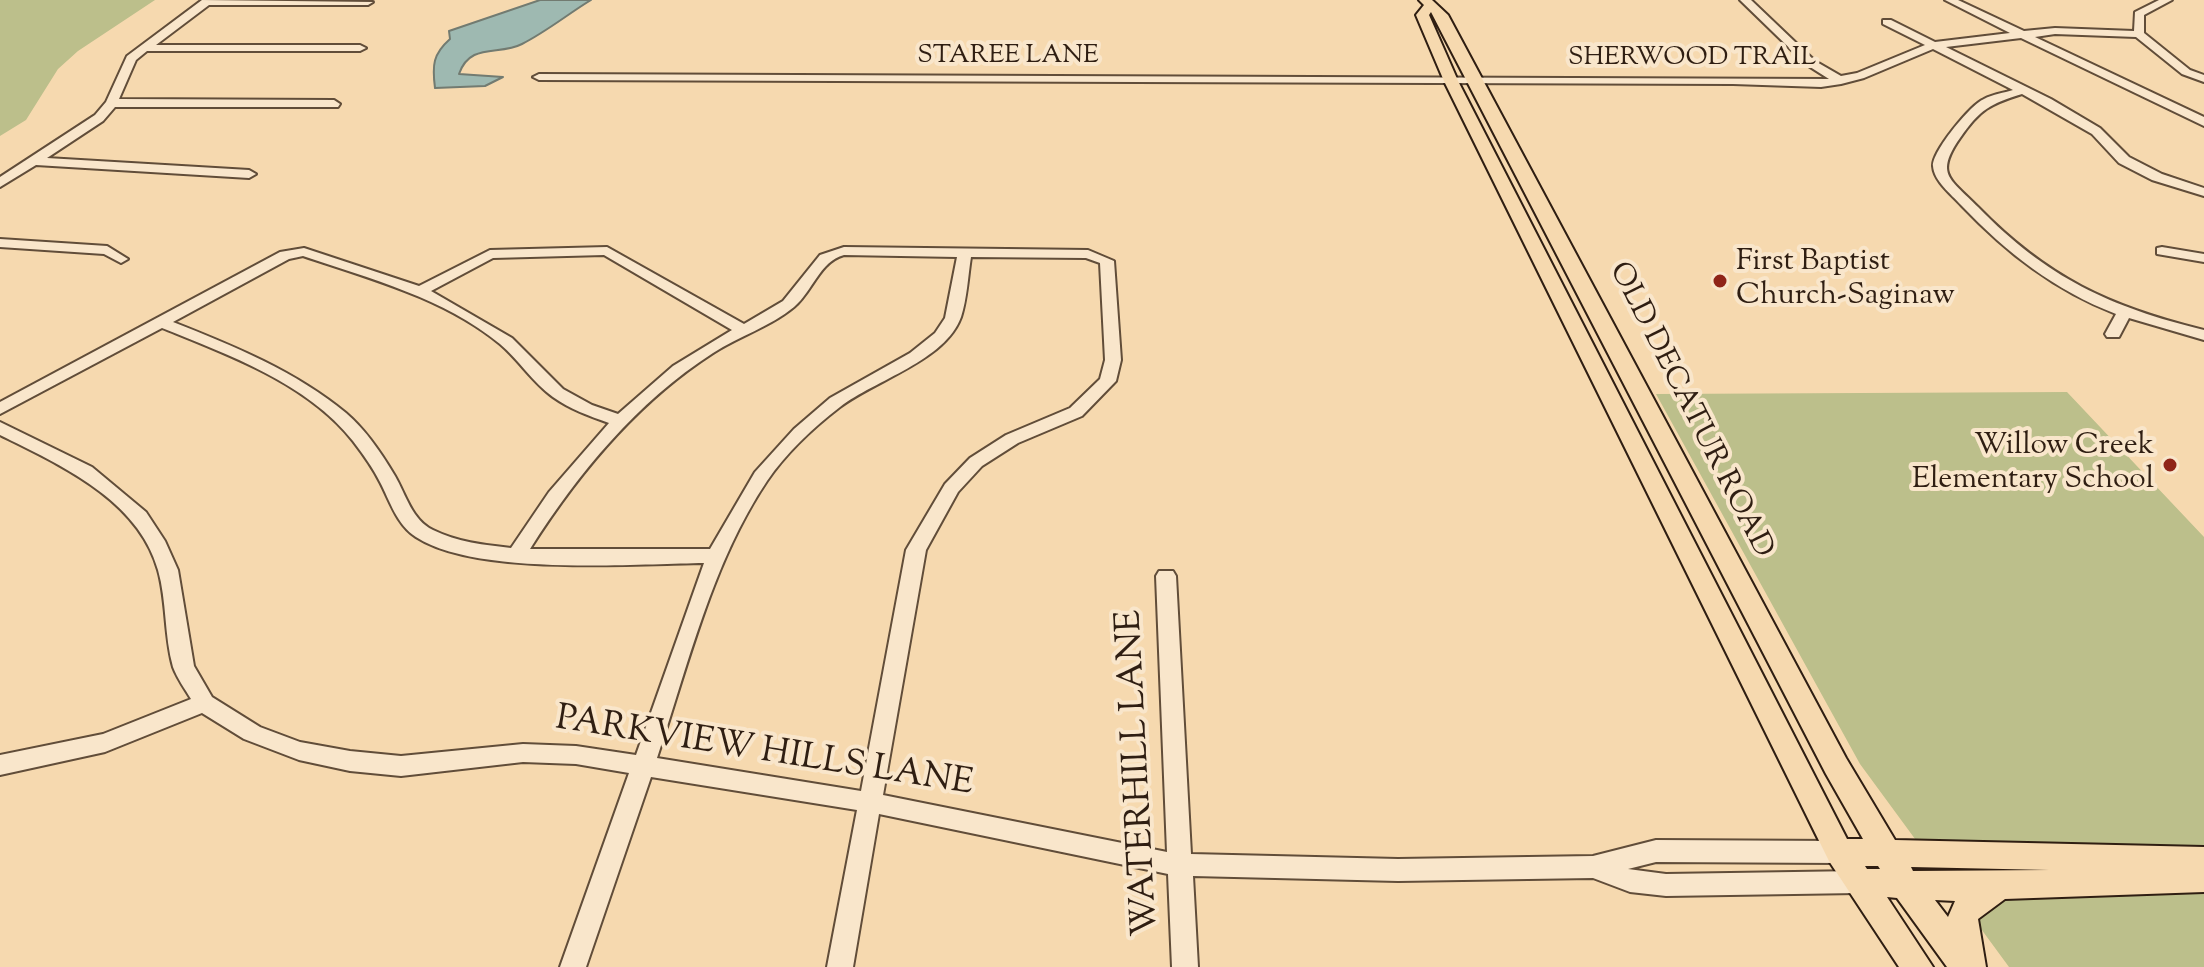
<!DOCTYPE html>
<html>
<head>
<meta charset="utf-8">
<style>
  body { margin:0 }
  canvas { display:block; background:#f6d9af }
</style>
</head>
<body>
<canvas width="2204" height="967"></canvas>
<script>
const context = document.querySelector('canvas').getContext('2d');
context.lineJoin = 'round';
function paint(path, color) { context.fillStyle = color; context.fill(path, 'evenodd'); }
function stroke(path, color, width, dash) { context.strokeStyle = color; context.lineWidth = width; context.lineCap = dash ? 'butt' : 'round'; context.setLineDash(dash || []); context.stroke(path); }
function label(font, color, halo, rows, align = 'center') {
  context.font = font + ' "Sorts Mill Goudy",serif'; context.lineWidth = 8; context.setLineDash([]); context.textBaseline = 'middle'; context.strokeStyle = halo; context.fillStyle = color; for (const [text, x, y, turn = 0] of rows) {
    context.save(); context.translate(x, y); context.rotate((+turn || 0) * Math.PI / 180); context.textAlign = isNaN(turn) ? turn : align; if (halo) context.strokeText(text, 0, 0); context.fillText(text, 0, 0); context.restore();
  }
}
paint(new Path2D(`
  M 0,0 L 155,0 L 78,51 L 58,69 L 26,120 L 0,136 Z
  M 2067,392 L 2204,537 L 2204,967 L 2009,967 L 1860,764 L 1656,394 Z`), '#bcbf8b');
const water = new Path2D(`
  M 540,0 L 591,0 C 568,14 546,32 522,44 C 499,56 470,42 459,74 L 503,77 L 485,86 L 435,88 C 432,65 433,54 450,39 L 449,31 Z`);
paint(water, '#9eb9b1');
stroke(water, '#727b71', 2);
const minor = new Path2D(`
  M 202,0 L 373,2 L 368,5 L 209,5 L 156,45 L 360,45 L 366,48 L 360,51 L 147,51 L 136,60 L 119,99 L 334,100 L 340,104 L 338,107 L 115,107 L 103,121 L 47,158 L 249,170 L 256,174 L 249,178 L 36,165 L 0,187 L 0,177 L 95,115 L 106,102 L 127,56 Z
  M 1740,0 L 1751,0 L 1815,61 L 1841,76 L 1857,73 L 1925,45 L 1883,24 L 1883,20 L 1891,20 L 1935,42 L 2010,33 L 1945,0 L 1958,0 L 2024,31 L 2055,28 L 2134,31 L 2135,12 L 2159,0 L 2172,0 L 2144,15 L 2144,33 L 2190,70 L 2204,75 L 2204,82 L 2182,74 L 2136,37 L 2055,34 L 2035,37 L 2204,117 L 2204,126 L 2021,38 L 1946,47 L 2051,99 L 2100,128 L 2129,157 L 2162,174 L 2204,188 L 2204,196 L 2152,180 L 2119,163 L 2092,134 L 2022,94 C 1990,104 1980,109 1960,138 C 1934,175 1951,179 1978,207 C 2047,278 2110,307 2204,330 L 2204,340 L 2129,318 L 2119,337 L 2107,337 L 2105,334 L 2116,314 C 2054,290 2007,253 1961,205 C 1951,194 1934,181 1933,166 C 1932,152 1970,105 1984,99 C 1993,94 2004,93 2013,90 L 1933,49 L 1864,78 L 1841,84 L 1821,87 L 1733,84 L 539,80 L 533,77 L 539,74 L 1829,79 L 1807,65 Z
  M 0,239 L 107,246 L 128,259 L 121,263 L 104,254 L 0,247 Z
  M 607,247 L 744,324 L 783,301 L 820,255 L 844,247 L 1088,250 L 1114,261 L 1121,360 L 1116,381 L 1082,416 L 1018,443 L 982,466 L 958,492 L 926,550 L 883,795 L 1167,852 L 1156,576 L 1159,571 L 1173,571 L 1176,576 L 1191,854 L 1398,859 L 1593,856 L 1656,840 L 1839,841 L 1847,844 L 1851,852 L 1847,860 L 1839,863 L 1656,862 L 1628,869 L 1666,874 L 1858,871 L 1867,874 L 1870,882 L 1867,890 L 1858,893 L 1666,896 L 1630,892 L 1593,878 L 1398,881 L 1193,876 L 1198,967 L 1172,967 L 1168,874 L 879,814 L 853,967 L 827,967 L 857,810 L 651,777 L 586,967 L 560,967 L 629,773 L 576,764 L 523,762 L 401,776 L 350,771 L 299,760 L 244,739 L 202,713 L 105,752 L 0,775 L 0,755 L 103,734 L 191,699 C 185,689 177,678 173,667 C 164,636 167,601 158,570 C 138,499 60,465 0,435 L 0,422 L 92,467 L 146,512 L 165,541 L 178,570 L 194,666 L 212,697 L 260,727 L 300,742 L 350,751 L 401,756 L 523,744 L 576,746 L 636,755 L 704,563 C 632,564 476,576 416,537 C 397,525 390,501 380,482 C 373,468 363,454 353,441 C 307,383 229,355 162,328 L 0,414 L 0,402 L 280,252 L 304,248 L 419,286 L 490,250 ZM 604,255 L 732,330 L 673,366 L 618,414 L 592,405 L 563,389 L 512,338 L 431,291 L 493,258 ZM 844,255 L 957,257 L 945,318 L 935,333 L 910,353 L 830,398 L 794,429 L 755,472 L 710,549 L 530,549 C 578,473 637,402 713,353 C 739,336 770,327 794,307 C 813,291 819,262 844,255 ZM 303,256 C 371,279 444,298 500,344 C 519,360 533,383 553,397 C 570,409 589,416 609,423 L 549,492 L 511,548 C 485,545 457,542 433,530 C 412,520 406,495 395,476 C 382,454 366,430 346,413 C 295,371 234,346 173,322 L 289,259 ZM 971,257 L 1086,258 L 1100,263 L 1105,360 L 1100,379 L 1070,408 L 1006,435 L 970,458 L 945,484 L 906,550 L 861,791 L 657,758 C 688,665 712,563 767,481 C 786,453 814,427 840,407 C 875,380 945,361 961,317 C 967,299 968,276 971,257 Z
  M 2162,247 L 2204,254 L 2204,262 L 2157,254 L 2157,248 Z`);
const major = new Path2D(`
  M 1419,0 L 1432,0 L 1448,15 L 1846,758 L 1895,840 L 2204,847 L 2204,892 L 2005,899 L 1978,919 L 1986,967 L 1947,967 L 1897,898 L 1887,897 L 1933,967 L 1899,967 L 1829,861 L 1444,81 L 1416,15 L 1424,5 ZM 1431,12 L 1826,774 L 1863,839 L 1847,839 L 1458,81 L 1429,15 ZM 1865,866 L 1878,866 L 1880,869 L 1867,869 ZM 1911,867 L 2049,870 L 1913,871 ZM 1935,900 L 1955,901 L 1948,917 Z`);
stroke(minor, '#614d39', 4);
stroke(major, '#2f1e12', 4);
paint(minor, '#f9e6cb');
paint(major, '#f6d9af');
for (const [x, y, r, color] of [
  [1720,281,8,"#8f2418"],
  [2170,465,8,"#8f2418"]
]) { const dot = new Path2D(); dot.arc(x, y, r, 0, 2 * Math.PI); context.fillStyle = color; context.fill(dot); stroke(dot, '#f9e6cb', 3); }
label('26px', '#2f1e12', '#f9e6cb', [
  ["STAREE LANE",1008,58],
  ["SHERWOOD TRAIL",1692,60]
]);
label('30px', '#2f1e12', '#f9e6cb', [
  ["First Baptist",1736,264],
  ["Church-Saginaw",1736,298],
  ["Willow Creek",2154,448,"right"],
  ["Elementary School",2154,482,"right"]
], 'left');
label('30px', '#2f1e12', '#f9e6cb', [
  ["OLD DECATUR ROAD",1689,411,63]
]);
label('36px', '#2f1e12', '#f9e6cb', [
  ["PARKVIEW HILLS LANE",764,754,9],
  ["WATERHILL LANE",1141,773,-93]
]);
</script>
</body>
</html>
